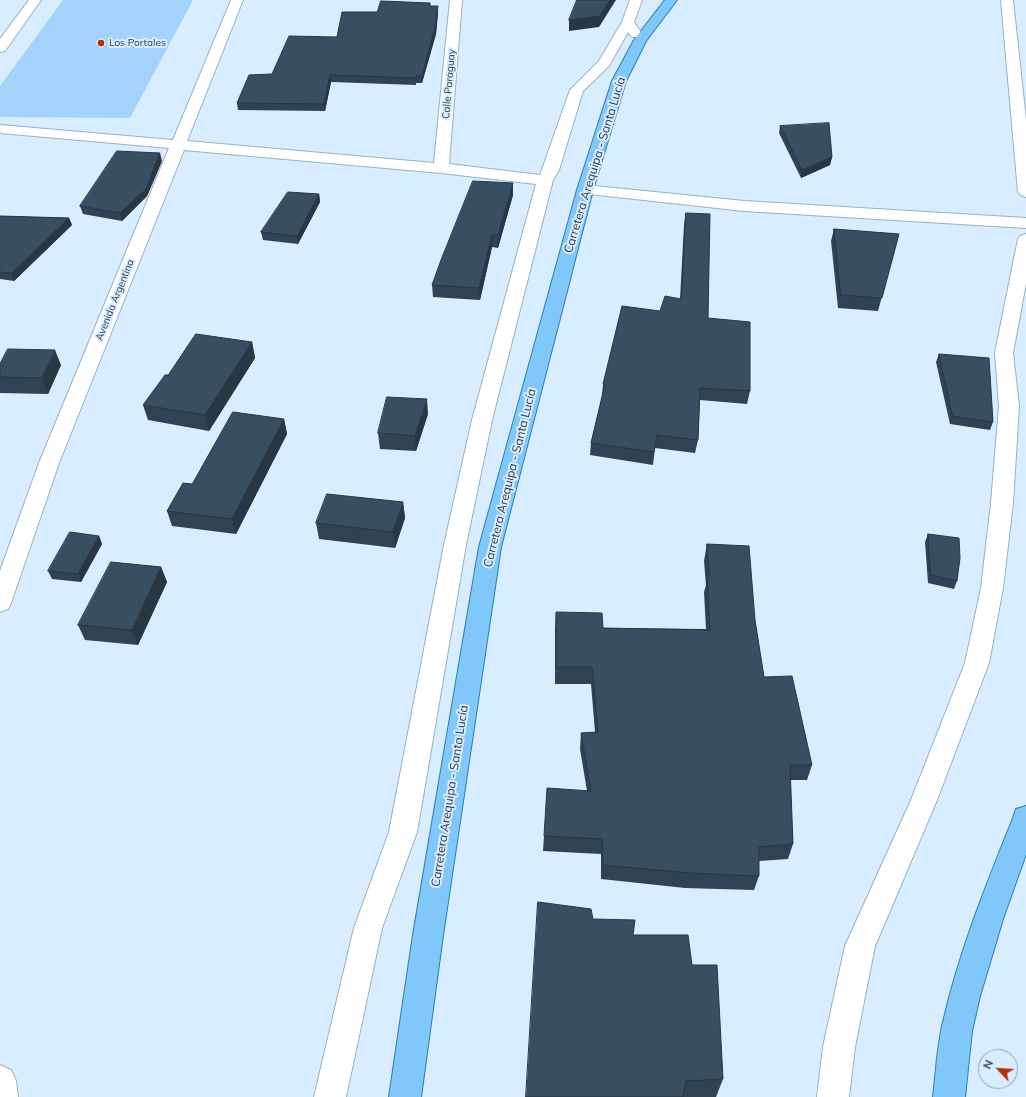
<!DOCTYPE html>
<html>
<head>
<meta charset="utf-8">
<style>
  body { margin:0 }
  #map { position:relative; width:1026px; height:1097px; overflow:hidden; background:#d8edff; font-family:Mulish,sans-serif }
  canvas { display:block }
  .north { position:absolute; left:978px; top:1049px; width:40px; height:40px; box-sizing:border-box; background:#d8edff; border:1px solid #93a4b2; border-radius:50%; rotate:295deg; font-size:11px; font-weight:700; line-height:16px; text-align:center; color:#2c373f }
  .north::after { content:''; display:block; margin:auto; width:14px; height:18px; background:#b82d09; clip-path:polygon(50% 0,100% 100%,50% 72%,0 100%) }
</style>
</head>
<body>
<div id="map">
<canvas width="1026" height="1097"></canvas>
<div class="north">N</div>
</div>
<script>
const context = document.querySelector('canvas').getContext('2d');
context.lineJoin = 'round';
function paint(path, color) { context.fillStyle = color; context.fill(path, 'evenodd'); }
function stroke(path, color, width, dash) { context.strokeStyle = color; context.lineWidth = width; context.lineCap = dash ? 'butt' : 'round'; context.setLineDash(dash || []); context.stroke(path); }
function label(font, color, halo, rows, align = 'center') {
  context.font = font + ' Mulish,sans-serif'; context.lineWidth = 4; context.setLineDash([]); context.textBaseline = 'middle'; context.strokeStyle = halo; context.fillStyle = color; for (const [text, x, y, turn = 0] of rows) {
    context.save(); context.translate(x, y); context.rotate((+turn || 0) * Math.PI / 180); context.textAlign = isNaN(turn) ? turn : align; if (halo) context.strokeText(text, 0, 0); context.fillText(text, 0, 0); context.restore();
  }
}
paint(new Path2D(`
  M 63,0 L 193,0 L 130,118 L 0,117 L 0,86 Z`), '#a3d2fa');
const street = new Path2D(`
  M 29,0 L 41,0 L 5,51 L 0,52 L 0,39 Z
  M 231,0 L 243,0 L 187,141 L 434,163 L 450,0 L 462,0 L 449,164 L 540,175 L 570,90 L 599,61 L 622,22 L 630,0 L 642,0 L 634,22 L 642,34 L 640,37 L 632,37 L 628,32 L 609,66 L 583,91 L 559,170 L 553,180 L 492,420 L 466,545 L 417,832 L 382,928 L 346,1097 L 314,1097 L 354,928 L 389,832 L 444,545 L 472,420 L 536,184 L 441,173 L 184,150 L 59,463 L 11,603 L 8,609 L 0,612 L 0,571 L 39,463 L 169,148 L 0,133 L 0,125 L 173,140 Z
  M 1001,0 L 1013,0 L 1026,120 L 1026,197 L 1021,195 L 1018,192 Z
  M 585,185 L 744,201 L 1026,218 L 1026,228 L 744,211 L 580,193 L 577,190 L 580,187 Z
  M 1026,234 L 1026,283 L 1013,353 L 1019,406 L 1013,503 L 1003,588 L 989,663 L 937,800 L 875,946 L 855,1047 L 849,1097 L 817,1097 L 823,1047 L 845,946 L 911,800 L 965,663 L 981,588 L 991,503 L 999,406 L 995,353 L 1018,239 L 1020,236 Z
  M 0,1065 L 11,1070 L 16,1081 L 18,1097 L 0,1097 Z`);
const primary = new Path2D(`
  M 665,0 L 677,0 L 646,41 L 626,81 L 593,190 L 501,547 L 443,935 L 421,1097 L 389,1097 L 413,935 L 479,547 L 577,190 L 612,81 L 634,40 Z
  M 1026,806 L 1026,854 L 1003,919 L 980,996 L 972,1031 L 965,1097 L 933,1097 C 936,1072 937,1046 943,1022 C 959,952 986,885 1013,818 L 1016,809 Z`);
stroke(street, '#98b1c6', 2);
stroke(primary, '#2b7eb5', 2);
paint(street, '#fff');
paint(primary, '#80c8f9');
paint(new Path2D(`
  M 430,6 L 438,6 L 438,13 L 436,34 L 422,83 L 416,83 L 416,85 L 331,82 L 325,111 L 238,110 L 237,103 L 337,37 L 377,12 Z
  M 780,126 L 832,157 L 830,165 L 801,178 L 779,133 Z
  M 162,161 L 147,196 L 122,221 L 83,214 L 80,206 Z
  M 319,194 L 320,202 L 298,244 L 263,240 L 261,232 Z
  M 513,195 L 498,248 L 492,247 L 480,300 L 433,297 L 432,285 Z
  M 686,213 L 708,318 L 750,391 L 747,404 L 700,400 L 698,440 L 695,453 L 655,448 L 653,465 L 590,455 L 591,443 L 602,397 L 603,384 L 660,311 L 680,299 L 684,225 Z
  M 0,216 L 69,218 L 72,225 L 14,281 L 0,279 Z
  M 834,229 L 899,234 L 878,311 L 838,308 L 831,241 Z
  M 252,342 L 255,358 L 209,431 L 148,420 L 143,405 L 168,375 Z
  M 939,354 L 993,422 L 990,430 L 950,424 L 936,362 Z
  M 0,364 L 61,365 L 48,394 L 0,393 Z
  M 428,414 L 416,451 L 380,449 L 378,433 Z
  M 284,419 L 287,434 L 236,534 L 172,526 L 167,511 Z
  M 403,502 L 405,518 L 395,548 L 319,539 L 316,523 Z
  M 928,534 L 957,581 L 954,589 L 928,583 L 925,542 Z
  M 99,536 L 102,544 L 81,582 L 52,579 L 48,571 Z
  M 707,544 L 755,620 L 764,677 L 812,765 L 807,780 L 790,780 L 793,844 L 788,859 L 759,861 L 759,876 L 754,890 L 685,888 L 601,879 L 601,854 L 543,851 L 544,836 L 587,791 L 580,749 L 581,733 L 595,732 L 591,684 L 555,684 L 555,629 L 556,612 L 603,628 L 706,629 L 704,592 L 706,585 L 704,561 Z
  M 161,567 L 167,582 L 138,645 L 85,640 L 78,625 Z
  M 633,935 L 692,965 L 723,1079 L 716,1097 L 526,1097 Z`), '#304353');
paint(new Path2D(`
  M 610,0 L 616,0 L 599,27 L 569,31 L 569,20 Z
  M 438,6 L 438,13 L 436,34 L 422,83 L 422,76 Z
  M 330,75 L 331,82 L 325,111 L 324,104 Z
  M 160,153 L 162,161 L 147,196 L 122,221 L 120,213 Z
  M 832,157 L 830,165 L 801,178 L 802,170 Z
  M 513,183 L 513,195 L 498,248 L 498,235 Z
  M 319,194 L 320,202 L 298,244 L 297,236 Z
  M 69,218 L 72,225 L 14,281 L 12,273 Z
  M 492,235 L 492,247 L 480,300 L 479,288 Z
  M 252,342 L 255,358 L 209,431 L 205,415 Z
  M 55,350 L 61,365 L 48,394 L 42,378 Z
  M 427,399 L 428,414 L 416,451 L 415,436 Z
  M 284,419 L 287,434 L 236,534 L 232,519 Z
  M 403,502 L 405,518 L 395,548 L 393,532 Z
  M 99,536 L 102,544 L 81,582 L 78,574 Z
  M 161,567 L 167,582 L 138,645 L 132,630 Z`), '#273744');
const building = new Path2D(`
  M 577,0 L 610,0 L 600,16 L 569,20 Z
  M 381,1 L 430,3 L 430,6 L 438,6 L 435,27 L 422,76 L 416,76 L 415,78 L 330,75 L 324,104 L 237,103 L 249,75 L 272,74 L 289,36 L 337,37 L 342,12 L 377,12 Z
  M 829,123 L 832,157 L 802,170 L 780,126 Z
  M 117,151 L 160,153 L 146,189 L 120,213 L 80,206 Z
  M 473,181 L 513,183 L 498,235 L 492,235 L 479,288 L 432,285 L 441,260 Z
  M 288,192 L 319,194 L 297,236 L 261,232 Z
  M 686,213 L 710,214 L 708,318 L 750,322 L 750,391 L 700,388 L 698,440 L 657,435 L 654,452 L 591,443 L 605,384 L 603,384 L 622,306 L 660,311 L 665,296 L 681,299 Z
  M 0,216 L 69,218 L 12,273 L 0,272 Z
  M 834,229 L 899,234 L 882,298 L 841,295 Z
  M 196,334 L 252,342 L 205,415 L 143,405 L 165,375 L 168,375 Z
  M 8,349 L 55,350 L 42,378 L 0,377 L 0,364 Z
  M 939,354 L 989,358 L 993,422 L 953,416 Z
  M 387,397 L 427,399 L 415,436 L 378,433 Z
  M 233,412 L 284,419 L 232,519 L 167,511 L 183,483 L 192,484 Z
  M 327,494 L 403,502 L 393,532 L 316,523 Z
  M 70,532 L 99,536 L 78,574 L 48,571 Z
  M 928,534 L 959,538 L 960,558 L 957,581 L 931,575 Z
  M 707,544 L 749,546 L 755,620 L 764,677 L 792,676 L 812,765 L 790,765 L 793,844 L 759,847 L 759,876 L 689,873 L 603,865 L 602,839 L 544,836 L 547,788 L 591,791 L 581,733 L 598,732 L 592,667 L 556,667 L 556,612 L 602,613 L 603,628 L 710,630 L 707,576 L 709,576 Z
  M 111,562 L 161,567 L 132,630 L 78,625 Z
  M 538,902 L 591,909 L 593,919 L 635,920 L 633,935 L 688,935 L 692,965 L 717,965 L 723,1079 L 686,1081 L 683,1097 L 526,1097 Z`);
paint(building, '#384e61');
stroke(building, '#273744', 1);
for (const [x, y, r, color] of [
  [101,43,4,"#b82d09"]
]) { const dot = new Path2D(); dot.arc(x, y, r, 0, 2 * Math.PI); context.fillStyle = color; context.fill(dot); stroke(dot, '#d8edff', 1.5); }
label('10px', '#2c373f', '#d8edff', [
  ["Los Portales",109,43]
], 'left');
label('10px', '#2c373f', '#d8edff', [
  ["Calle Paraguay",449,84,-85],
  ["Avenida Argentina",115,300,-68]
]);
label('12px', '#2c373f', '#d8edff', [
  ["Carretera Arequipa - Santa Lucía",595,165,-73],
  ["Carretera Arequipa - Santa Lucía",510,478,-76],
  ["Carretera Arequipa - Santa Lucía",450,796,-81]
]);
</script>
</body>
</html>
